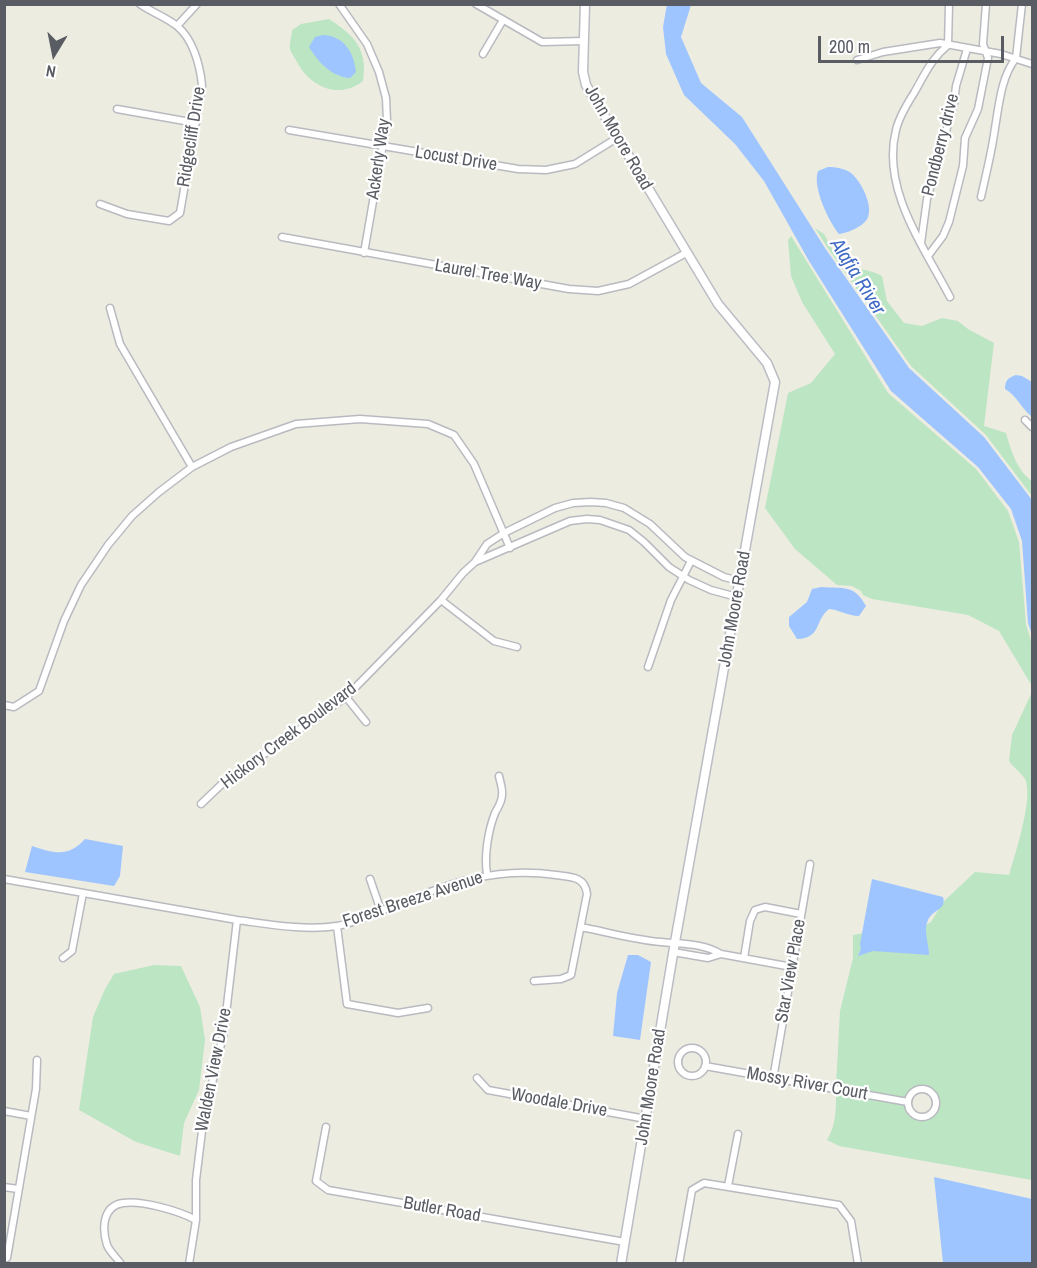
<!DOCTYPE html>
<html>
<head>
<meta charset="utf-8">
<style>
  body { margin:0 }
  #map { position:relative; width:1037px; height:1268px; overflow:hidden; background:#edece1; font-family:"Archivo Narrow",sans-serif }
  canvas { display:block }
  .frame { position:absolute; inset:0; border:6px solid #595c62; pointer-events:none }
  .north { position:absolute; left:24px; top:24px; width:60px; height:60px; -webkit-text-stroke:4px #fff; paint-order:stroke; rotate:190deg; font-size:16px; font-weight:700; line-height:24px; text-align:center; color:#595c62 }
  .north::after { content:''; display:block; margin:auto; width:21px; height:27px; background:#595c62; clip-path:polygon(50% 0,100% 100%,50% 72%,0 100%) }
  .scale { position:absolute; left:818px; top:36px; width:186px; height:27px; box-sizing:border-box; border:3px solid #595c62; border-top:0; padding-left:8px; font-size:18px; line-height:21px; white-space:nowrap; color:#595c62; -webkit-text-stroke:4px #fff; paint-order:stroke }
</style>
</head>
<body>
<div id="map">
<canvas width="1037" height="1268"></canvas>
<div class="frame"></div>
<div class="north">N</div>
<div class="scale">200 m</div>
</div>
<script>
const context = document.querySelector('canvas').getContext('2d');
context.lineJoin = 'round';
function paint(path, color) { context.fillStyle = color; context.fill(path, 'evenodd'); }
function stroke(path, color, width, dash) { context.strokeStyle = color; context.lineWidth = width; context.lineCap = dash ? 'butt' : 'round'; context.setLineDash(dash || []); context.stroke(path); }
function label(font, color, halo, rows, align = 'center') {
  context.font = font + ' "Archivo Narrow",sans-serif'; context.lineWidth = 4.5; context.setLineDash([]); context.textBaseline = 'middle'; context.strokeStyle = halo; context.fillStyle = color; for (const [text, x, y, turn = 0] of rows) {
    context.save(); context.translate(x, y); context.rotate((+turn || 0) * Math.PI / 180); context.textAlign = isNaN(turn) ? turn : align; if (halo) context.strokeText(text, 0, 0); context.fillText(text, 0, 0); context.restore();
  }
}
paint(new Path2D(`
  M 329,19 C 354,35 368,49 363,81 C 339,100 310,87 297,62 C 295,58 291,53 290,49 C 289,44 292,36 292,30 L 301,24 Z
  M 815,228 L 824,234 L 841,266 C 855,269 870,269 882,276 L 887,301 L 904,323 L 922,326 L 942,318 L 958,321 L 968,329 L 994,343 L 984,426 L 1006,433 C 1011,450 1017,471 1032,481 L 1032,496 L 986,435 L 911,366 L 827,247 Z
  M 791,236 L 888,393 L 976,469 L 1008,511 L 1019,542 L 1026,624 L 1032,644 L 1032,686 L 999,631 L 968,615 L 872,599 L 863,595 L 861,591 L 852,586 L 837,585 L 795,549 L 765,508 L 788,393 L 811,383 L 835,354 L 802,302 L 791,276 L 788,240 Z
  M 1032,692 L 1032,1180 L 839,1146 L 827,1140 C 836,1125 836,1111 836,1093 L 905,1105 L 908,1113 L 918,1119 L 930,1118 C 948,1104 935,1078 913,1088 L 906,1098 L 836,1086 L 840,1011 L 853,958 L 853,935 L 890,928 L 915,931 L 931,922 L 943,902 L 975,872 L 1009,875 C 1015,854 1034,797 1025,779 C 1021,773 1013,767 1009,761 L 1012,735 Z
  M 154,965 L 181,966 L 200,1007 L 205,1040 L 199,1090 L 184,1123 L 180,1156 L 136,1142 L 79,1110 L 93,1017 L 105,989 L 114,974 Z`), '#bce5c3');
paint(new Path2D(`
  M 667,4 L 691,5 L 681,37 L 701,83 L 742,117 L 825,248 L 909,368 L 984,437 L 1032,500 L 1032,635 L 1028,623 L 1022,541 L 1011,509 L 978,467 L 891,391 L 809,261 L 764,181 L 735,144 L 684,95 L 666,54 L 663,27 Z
  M 323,35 C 344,36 354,52 356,72 L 350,78 C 332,77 318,62 309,47 L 315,37 Z
  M 828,167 C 835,167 844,168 851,173 C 861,181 873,205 868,217 C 865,226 848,233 839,234 C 829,222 812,187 818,171 Z
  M 1016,375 L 1022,376 L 1032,382 L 1032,417 C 1021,408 1017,396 1005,389 C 1005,380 1008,378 1016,375 Z
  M 821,587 C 844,589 854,584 866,606 L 859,616 C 848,616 840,610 829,609 C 814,621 822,638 797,639 L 789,626 L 789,617 L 807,602 L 812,589 Z
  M 85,839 L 123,846 L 120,876 L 114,886 L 25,872 L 32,846 C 54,853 68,858 85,839 Z
  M 872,879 L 943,897 C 947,910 933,909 928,920 C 923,930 929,944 929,955 L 873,951 L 858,956 L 861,949 L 860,944 Z
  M 628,955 L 638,955 L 651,962 L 640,1040 L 613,1036 L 617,993 Z
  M 934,1177 L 1032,1199 L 1032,1263 L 943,1263 Z`), '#9ec5ff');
const street = new Path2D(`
  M 339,4 L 367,44 L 379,72 L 386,98 L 387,121 L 364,253
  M 476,4 L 542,42 L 584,41
  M 949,4 L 948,45 C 931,59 925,74 914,93 C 907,104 899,117 896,130 C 881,189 924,247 950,297
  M 177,26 L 197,4
  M 483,54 L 503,20
  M 857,60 L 883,52 L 940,43 L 1001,54 L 1032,64
  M 117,109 L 196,123
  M 289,130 L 518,169 L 546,170 L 575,164 L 617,138
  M 981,197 C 986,174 992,151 995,128 C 999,105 1001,77 1016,58 L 1022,4
  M 100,204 L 127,214 L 169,221 L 180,213 L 202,85 C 200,65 193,39 177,26 C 166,17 151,12 140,4
  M 282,237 L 569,289 L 598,291 L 629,284 L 686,253
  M 921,243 L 927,199 L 954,103 L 956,86 L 967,49
  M 928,256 L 943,236 L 949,222 L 963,166 L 965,138 L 978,109 L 988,58 L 983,44 L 986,4
  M 110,308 L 120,344 L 192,467
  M 1025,420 L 1032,427
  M 475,562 L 570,521 L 587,519 L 600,520 L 629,530 L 644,542 L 669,567 L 689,580 L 711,590 L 737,597
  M 441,600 L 494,641 L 517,647
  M 648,667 L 671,600 L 691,561
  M 346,697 L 366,722
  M 4,705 L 14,707 L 39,691 L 64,621 L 81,585 L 108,545 L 132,516 L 159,492 L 192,467 L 231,447 L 296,424 L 360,419 L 428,424 L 454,435 L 474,464 L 510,548
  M 201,804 L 224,782 L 346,697 L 441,600 L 463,573 L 475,562 L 487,544 L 504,533 L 555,508 L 573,503 L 591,502 L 606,503 L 624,508 L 650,524 L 685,557 L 724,577 L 740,581
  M 487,874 C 484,856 488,831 495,813 C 498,807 502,802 502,795 C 503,789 500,782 499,776
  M 4,879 L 237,920 C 268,924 304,931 337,926 C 356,923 375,913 393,906 C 449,884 494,866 556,875 C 570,877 585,876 587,894 L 571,975 L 561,979 L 534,981
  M 370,879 L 381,911
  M 337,926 L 347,1004 L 398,1013 L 428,1008
  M 581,927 C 607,932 635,940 661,942 C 682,944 703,943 721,954
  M 673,952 L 708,958 L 721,954 L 792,967
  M 63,958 L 72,951 L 83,893
  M 744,958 L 750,921 L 755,910 L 765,907 L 801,914
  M678 1062a14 14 0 1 1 28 0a14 14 0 1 1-28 0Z
  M 705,1066 L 908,1102
  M 477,1078 L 488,1090 L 646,1119
  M 773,1079 L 810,864
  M908 1103a14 14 0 1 1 28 0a14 14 0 1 1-28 0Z
  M 4,1111 L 31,1116
  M 326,1127 L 316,1181 L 328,1190 L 625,1242
  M 728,1186 L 738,1134
  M 4,1187 L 18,1189
  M 4,1259 L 7,1258 L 36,1089 L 37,1060
  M 121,1264 C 117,1258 109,1251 107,1245 C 102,1229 102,1206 123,1203 C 142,1200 179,1211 196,1220
  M 189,1264 L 196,1220 L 196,1180 L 203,1123 L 224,1031 L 237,920
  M 679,1264 L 692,1190 L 704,1183 L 839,1205 L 851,1221 L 858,1264`);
const secondary = new Path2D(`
  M 585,4 L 583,72 L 586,85 L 718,304 L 767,363 L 775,382 L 675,942 L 621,1264`);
stroke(street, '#b9bac0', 9);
stroke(secondary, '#bbbdc5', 11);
stroke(street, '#fff', 6);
stroke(secondary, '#fff', 8);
label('18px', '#595c62', '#fff', [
  ["Ridgecliff Drive",192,137,-81],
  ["John Moore Road",618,138,60],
  ["Pondberry drive",941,145,-76],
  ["Ackerly Way",379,159,-82],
  ["Locust Drive",456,159,9],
  ["Laurel Tree Way",488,275,10],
  ["John Moore Road",735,609,-80],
  ["Hickory Creek Boulevard",289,736,-37],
  ["Forest Breeze Avenue",413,900,-18],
  ["Star View Place",791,971,-80],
  ["Walden View Drive",214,1070,-79],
  ["Mossy River Court",807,1084,10],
  ["John Moore Road",651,1087,-81],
  ["Woodale Drive",559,1103,10],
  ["Butler Road",442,1210,10]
]);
label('italic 20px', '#3f6ac4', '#fff', [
  ["Alafia River",857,277,58]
]);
</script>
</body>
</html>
